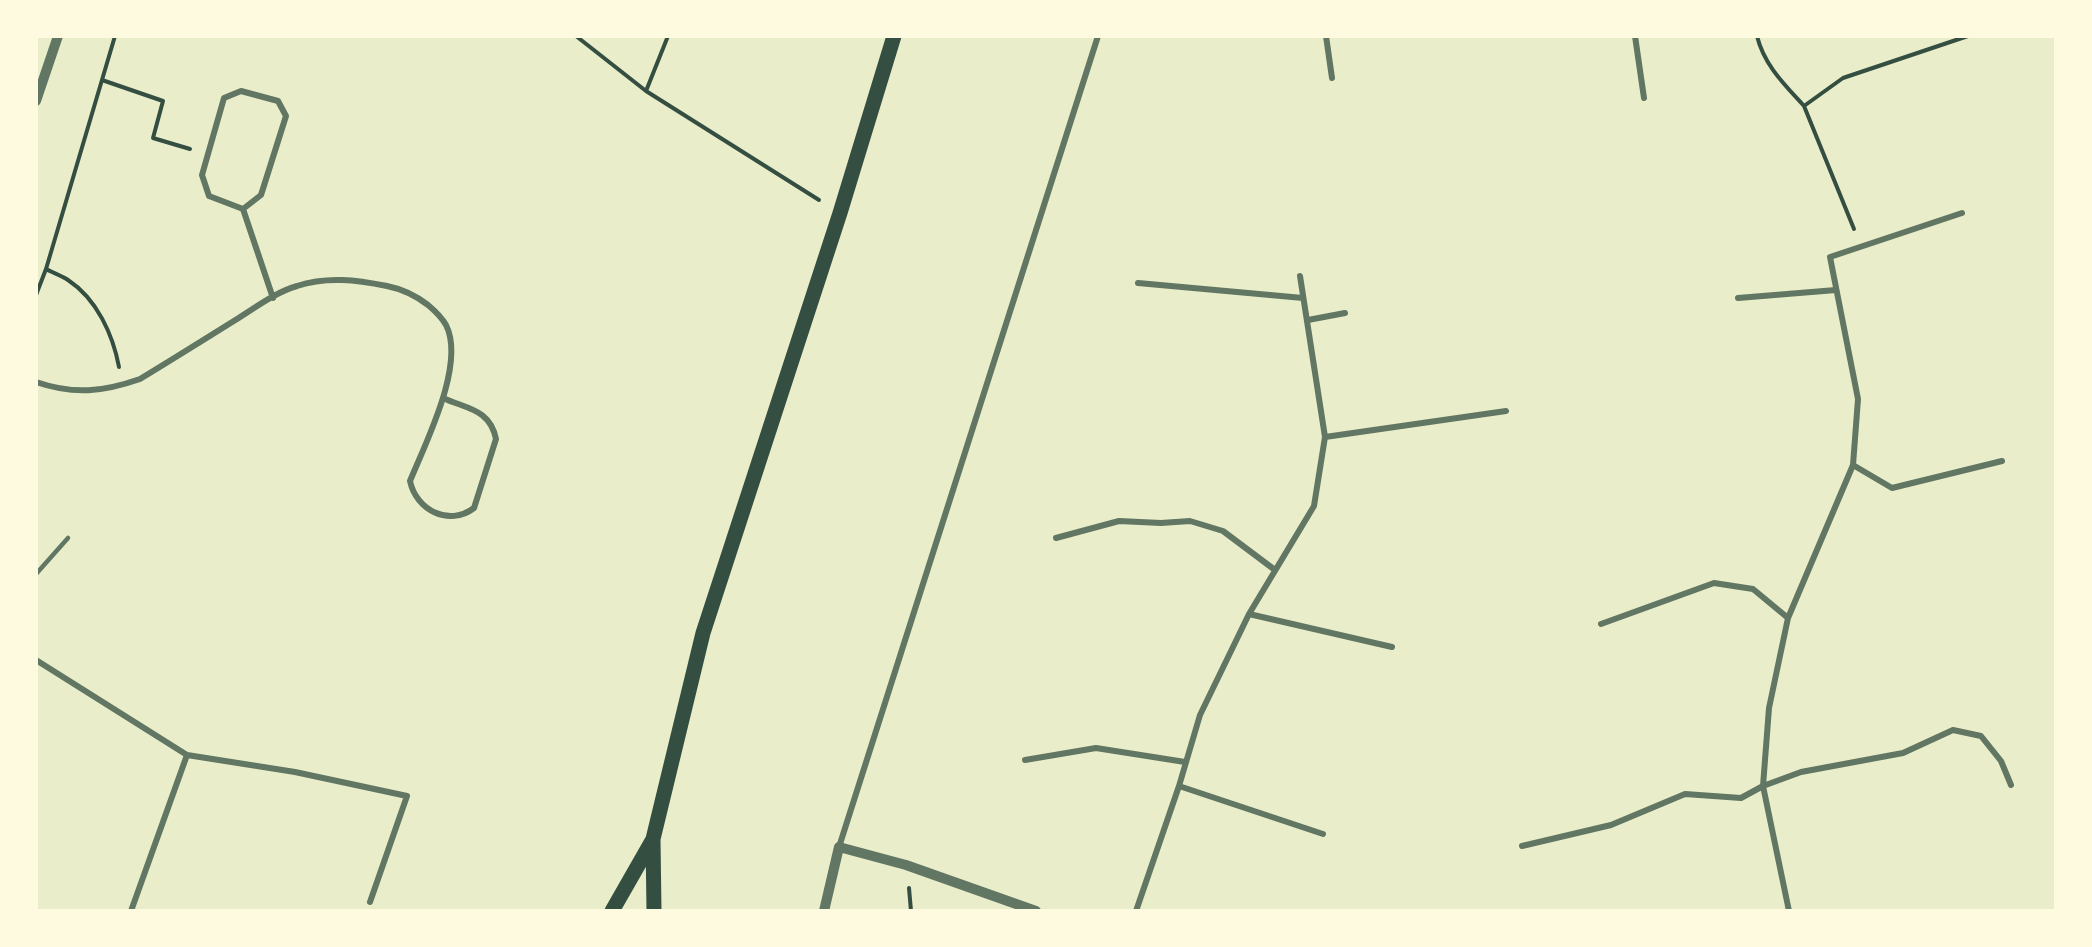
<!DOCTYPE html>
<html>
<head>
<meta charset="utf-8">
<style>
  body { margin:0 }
  #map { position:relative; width:2092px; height:947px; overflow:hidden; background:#e9edc9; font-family:"Alegreya Sans",sans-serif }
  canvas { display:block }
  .frame { position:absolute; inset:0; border:38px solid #fefae0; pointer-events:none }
</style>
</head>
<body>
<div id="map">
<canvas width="2092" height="947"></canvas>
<div class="frame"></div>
</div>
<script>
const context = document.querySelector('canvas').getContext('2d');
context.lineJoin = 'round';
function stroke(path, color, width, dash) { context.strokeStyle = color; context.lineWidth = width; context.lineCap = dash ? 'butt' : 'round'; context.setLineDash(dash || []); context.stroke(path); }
stroke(new Path2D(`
  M 576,36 L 646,91 L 819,200
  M 1757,36 C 1764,65 1785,85 1804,106
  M 102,80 L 163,101 L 153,138 L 190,149
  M 646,91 L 668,36
  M 1854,229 L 1804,106 L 1843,78 L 1968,36
  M 46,269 C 53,273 61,275 68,280 C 97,299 113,335 119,367
  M 36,295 L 46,269 L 115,36
  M 909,888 L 911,911`), '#344e41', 4);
stroke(new Path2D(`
  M 36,574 L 68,538`), '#617663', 4.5);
stroke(new Path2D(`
  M 1326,36 L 1332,78
  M 1635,36 L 1644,98
  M 243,209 L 261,195 L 286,116 L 278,101 L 241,91 L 224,98 L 202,175 L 209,196 L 243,209 L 273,298
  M 1138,283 L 1303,298
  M 1738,298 L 1836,290
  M 1308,320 L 1345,313
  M 36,382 C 74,395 103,392 140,379 C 173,359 205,339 237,319 C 256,307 276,292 297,286 C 327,276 357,280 387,286 C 402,289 415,295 428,305 C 434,310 442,318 446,325 C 466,364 425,444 410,481 C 416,510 449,527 474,508 L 496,439 C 490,409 467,409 443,398
  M 1325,437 L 1506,411
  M 1853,465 L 1892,488 L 2002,461
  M 1056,538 L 1119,521 L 1161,523 L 1190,521 L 1223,531 L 1275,570
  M 1249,614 L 1392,647
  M 1601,624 L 1714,583 L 1753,589 L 1788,618
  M 36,660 L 187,755 L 295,772 L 407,796 L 370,902
  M 1025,760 L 1096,748 L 1185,762
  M 1179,786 L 1323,834
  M 1522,846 L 1611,825 L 1685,794 L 1741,798 L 1763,786 L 1801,772 L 1903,753 L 1953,730 L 1981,736 L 2001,761 L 2011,785
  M 839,847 L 1098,36
  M 131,911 L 187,755
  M 1136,911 L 1179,786 L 1200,715 L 1249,614 L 1314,506 L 1325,437 L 1300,276
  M 1789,911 L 1763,786 L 1769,708 L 1788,618 L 1853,465 L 1858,399 L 1830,257 L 1962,213`), '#617663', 6);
stroke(new Path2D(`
  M 36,101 L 58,36
  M 824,911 L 839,847 L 906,865 L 1036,911`), '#617663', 10);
stroke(new Path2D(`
  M 612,911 L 652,841
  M 654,911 L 653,839 L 703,633 L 840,213 L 894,36`), '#344e41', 15);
</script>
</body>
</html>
